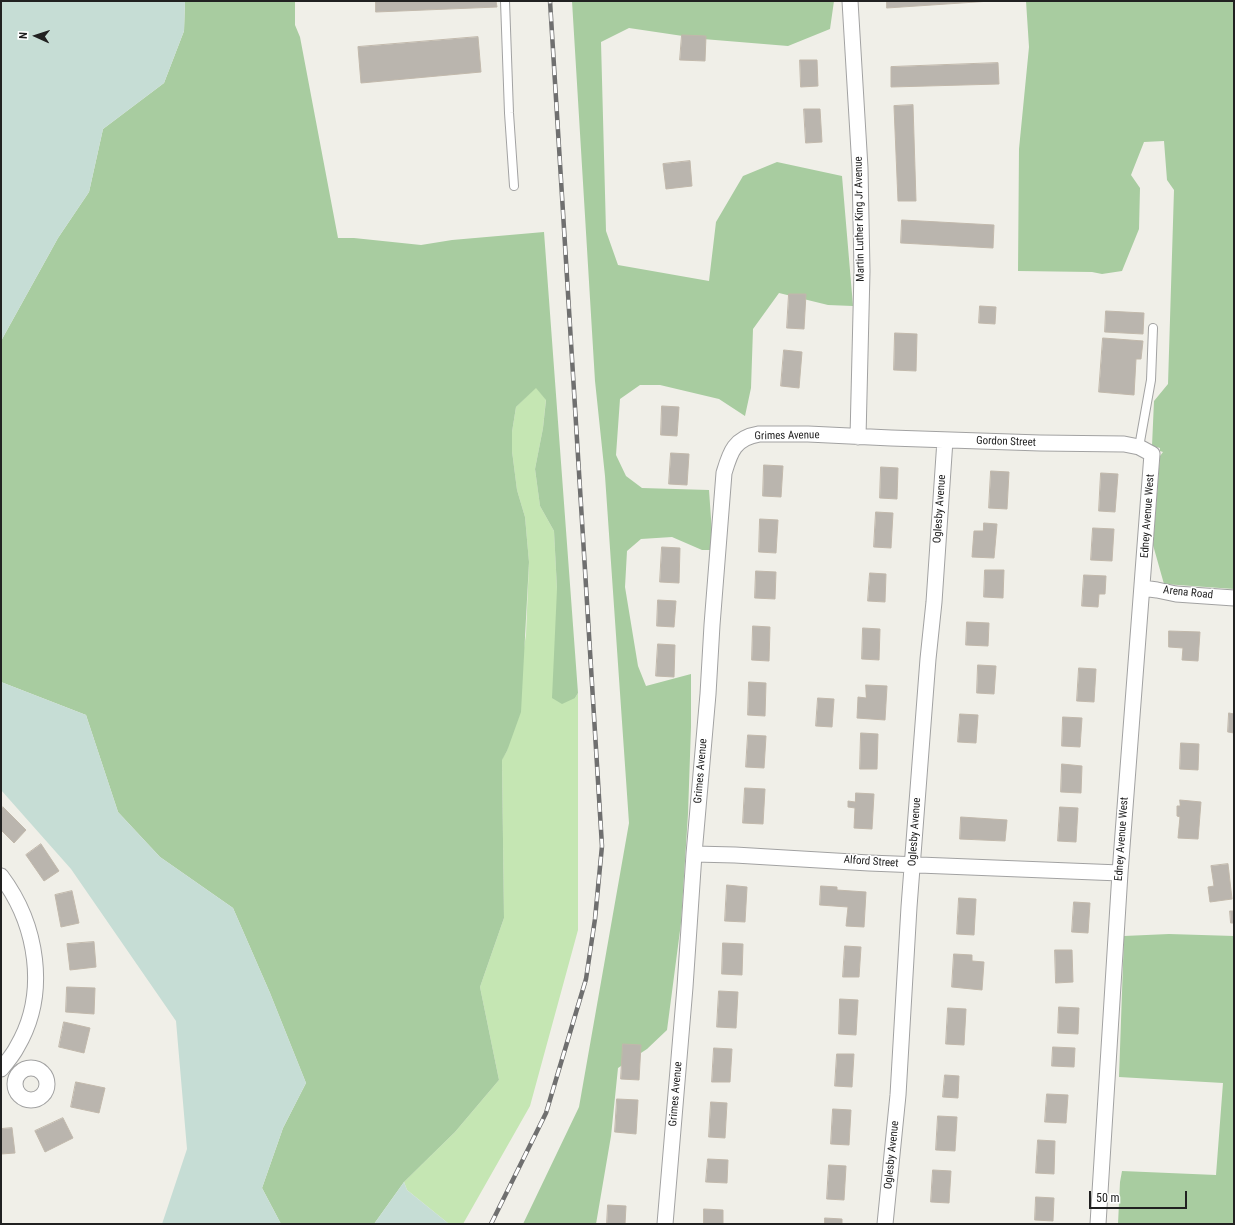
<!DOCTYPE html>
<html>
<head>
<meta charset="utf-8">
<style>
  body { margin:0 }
  #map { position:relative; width:1235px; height:1225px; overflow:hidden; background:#f0efe8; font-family:"Roboto Condensed",sans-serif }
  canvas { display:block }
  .frame { position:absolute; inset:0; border:2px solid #212121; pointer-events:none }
  .north { position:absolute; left:16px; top:16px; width:40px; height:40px; -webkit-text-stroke:3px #fff; paint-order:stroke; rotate:273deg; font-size:11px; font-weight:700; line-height:16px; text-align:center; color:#212121 }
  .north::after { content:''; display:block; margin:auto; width:14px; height:18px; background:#212121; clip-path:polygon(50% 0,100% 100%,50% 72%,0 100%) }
  .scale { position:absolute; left:1089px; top:1191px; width:98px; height:18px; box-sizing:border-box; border:2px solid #212121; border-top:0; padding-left:5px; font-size:12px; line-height:14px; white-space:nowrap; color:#212121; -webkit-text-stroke:3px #fff; paint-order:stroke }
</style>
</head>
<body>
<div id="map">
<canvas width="1235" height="1225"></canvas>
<div class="frame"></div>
<div class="north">N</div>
<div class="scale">50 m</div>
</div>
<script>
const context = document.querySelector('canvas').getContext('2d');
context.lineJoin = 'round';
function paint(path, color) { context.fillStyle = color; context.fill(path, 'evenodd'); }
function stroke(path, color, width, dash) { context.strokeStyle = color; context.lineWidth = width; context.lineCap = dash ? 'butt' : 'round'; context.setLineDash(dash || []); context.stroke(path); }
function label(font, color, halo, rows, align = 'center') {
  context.font = font + ' "Roboto Condensed",sans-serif'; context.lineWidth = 3; context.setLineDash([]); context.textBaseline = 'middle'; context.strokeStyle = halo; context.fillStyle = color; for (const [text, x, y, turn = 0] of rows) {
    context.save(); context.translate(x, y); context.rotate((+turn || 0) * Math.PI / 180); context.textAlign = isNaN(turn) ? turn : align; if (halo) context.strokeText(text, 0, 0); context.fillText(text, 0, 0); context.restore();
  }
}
paint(new Path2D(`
  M 536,387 L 546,399 L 543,428 L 535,469 L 540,506 L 554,531 L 557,589 L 575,698 L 578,693 L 578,930 L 530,1106 L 463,1224 L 449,1224 L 407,1190 L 404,1182 L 455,1132 L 499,1080 L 480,987 L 504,918 L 502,759 L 507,751 L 526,635 L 529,562 L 525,517 L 517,490 L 512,451 L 512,432 L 516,407 Z`), '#c5e6b3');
paint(new Path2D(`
  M 185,1 L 295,1 L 295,25 L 300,37 L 338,238 L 354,238 L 421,245 L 452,240 L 544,232 L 578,693 L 575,698 L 562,704 L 552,698 L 557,589 L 554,531 L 540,506 L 535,469 L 543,428 L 546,400 L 536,388 L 516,407 L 512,432 L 512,451 L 517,490 L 525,517 L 529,562 L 521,712 L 507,751 L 502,760 L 504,918 L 480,987 L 499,1080 L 455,1132 L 404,1182 L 374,1224 L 281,1224 L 262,1188 L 283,1128 L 306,1083 L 270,993 L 233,908 L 160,857 L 118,812 L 86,715 L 1,682 L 1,341 L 58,238 L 89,192 L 103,129 L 164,83 L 184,31 Z
  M 572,1 L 834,1 L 830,29 L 788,46 L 703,39 L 629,28 L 601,42 L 606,231 L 618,265 L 709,281 L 716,222 L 743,176 L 777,162 L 842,176 L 853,306 L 828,305 L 779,293 L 753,329 L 751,388 L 745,416 L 719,399 L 660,385 L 640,385 L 620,399 L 616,455 L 626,476 L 642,488 L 709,490 L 712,533 L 711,550 L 702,550 L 672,537 L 641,539 L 627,551 L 625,587 L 638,666 L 646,686 L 691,674 L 691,727 L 688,814 L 681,923 L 667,1030 L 647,1049 L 618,1068 L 611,1136 L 596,1224 L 523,1224 L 579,1107 L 629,823 L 605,476 L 595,381 Z
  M 1026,1 L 1234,1 L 1234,589 L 1164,584 L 1153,545 L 1160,456 L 1163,452 L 1160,451 L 1160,448 L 1152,446 L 1154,401 L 1168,384 L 1174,190 L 1167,180 L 1164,141 L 1144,142 L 1131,175 L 1140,188 L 1139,229 L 1122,271 L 1102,274 L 1092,272 L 1018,271 L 1019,149 L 1029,47 Z
  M 1169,934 L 1234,936 L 1234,1224 L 1118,1224 L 1120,1182 L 1122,1171 L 1216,1175 L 1223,1083 L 1119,1077 L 1124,936 Z`), '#a8cca0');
paint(new Path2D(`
  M 1,1 L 185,1 L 184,31 L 164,83 L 103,129 L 89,192 L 58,238 L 1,341 Z
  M 1,682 L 86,715 L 118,812 L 160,857 L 233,908 L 270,993 L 306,1083 L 283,1128 L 262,1188 L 281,1224 L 162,1224 L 187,1149 L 176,1021 L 71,869 L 1,790 Z
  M 404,1182 L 407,1190 L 449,1224 L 374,1224 Z`), '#c6ddd5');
const building = new Path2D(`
  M 376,1 L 496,1 L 497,7 L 376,12 Z
  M 887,1 L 991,1 L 887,8 Z
  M 682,35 L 706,36 L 705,61 L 680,60 Z
  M 478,37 L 481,72 L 361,83 L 358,47 Z
  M 800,60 L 817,60 L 818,86 L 801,87 Z
  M 998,63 L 999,84 L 891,87 L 891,67 Z
  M 913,105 L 916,201 L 898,201 L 894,106 Z
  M 804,109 L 820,109 L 822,142 L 806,143 Z
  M 690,161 L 692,186 L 666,189 L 663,164 Z
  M 902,220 L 994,225 L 993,248 L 901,243 Z
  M 789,294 L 806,294 L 804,329 L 787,328 Z
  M 980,306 L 996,307 L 995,324 L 979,323 Z
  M 1106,311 L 1144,313 L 1143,334 L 1105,332 Z
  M 895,333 L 917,334 L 916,371 L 894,370 Z
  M 1103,338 L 1143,341 L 1141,359 L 1136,359 L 1134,395 L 1099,392 Z
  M 784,350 L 802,352 L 799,388 L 781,386 Z
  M 662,406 L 679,407 L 677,436 L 661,435 Z
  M 671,453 L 689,454 L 687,485 L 669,484 Z
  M 764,465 L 783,466 L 781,497 L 763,496 Z
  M 881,467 L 898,468 L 897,499 L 880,498 Z
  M 991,471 L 1009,472 L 1007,509 L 989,508 Z
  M 1101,473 L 1118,474 L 1115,512 L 1099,511 Z
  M 876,512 L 893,513 L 891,548 L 874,547 Z
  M 760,519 L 778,520 L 776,553 L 759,552 Z
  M 984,523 L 997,524 L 994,558 L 972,557 L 974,531 L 983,531 Z
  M 1093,528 L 1114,529 L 1112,561 L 1091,560 Z
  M 662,547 L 680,548 L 679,583 L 660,582 Z
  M 985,570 L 1004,570 L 1003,598 L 984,597 Z
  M 756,571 L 776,572 L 775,599 L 755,598 Z
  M 870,573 L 886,574 L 885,602 L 868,601 Z
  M 1084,575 L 1106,576 L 1105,594 L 1099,594 L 1098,607 L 1082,606 Z
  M 658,600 L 676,601 L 674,627 L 657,626 Z
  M 967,622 L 989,623 L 988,646 L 966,645 Z
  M 753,626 L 770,627 L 769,661 L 752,660 Z
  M 863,628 L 880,629 L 879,660 L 862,659 Z
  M 1169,631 L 1200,632 L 1198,661 L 1182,660 L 1183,648 L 1169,647 Z
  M 658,644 L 675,645 L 674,677 L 656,676 Z
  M 978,665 L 996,666 L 994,694 L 977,693 Z
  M 1079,668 L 1096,669 L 1094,702 L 1077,701 Z
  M 749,682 L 766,683 L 765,716 L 748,715 Z
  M 866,685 L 887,686 L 885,720 L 857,718 L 858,697 L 866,698 Z
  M 818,698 L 834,699 L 832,727 L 816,726 Z
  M 1229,713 L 1234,714 L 1234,733 L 1228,732 Z
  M 960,714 L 978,715 L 976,743 L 958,742 Z
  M 1063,717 L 1082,718 L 1080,747 L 1062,746 Z
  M 861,733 L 878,734 L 877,769 L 860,769 Z
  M 748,735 L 766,736 L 764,768 L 746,767 Z
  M 1181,743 L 1199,744 L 1198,770 L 1180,769 Z
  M 1062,764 L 1082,766 L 1081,793 L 1061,792 Z
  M 745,788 L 765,789 L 763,824 L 743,823 Z
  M 856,793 L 874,794 L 872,829 L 854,828 L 855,808 L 848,807 L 848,801 L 855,802 Z
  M 1180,800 L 1201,802 L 1198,839 L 1178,838 L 1180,817 L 1177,816 L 1177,806 L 1180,806 Z
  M 3,807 L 26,830 L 14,843 L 1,830 L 1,809 Z
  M 1060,807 L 1078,808 L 1076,842 L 1058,841 Z
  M 961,817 L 1007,820 L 1005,841 L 960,839 Z
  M 41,844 L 59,871 L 44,881 L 26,855 Z
  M 1228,864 L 1232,899 L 1210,902 L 1208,887 L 1214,886 L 1211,866 Z
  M 727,885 L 747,887 L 745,922 L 725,921 Z
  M 821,886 L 837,887 L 837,890 L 866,892 L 864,927 L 846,926 L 848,907 L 820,905 Z
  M 72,891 L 79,923 L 61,927 L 55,895 Z
  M 959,898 L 976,899 L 974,935 L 957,934 Z
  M 1074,902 L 1090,903 L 1088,933 L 1072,932 Z
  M 1230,911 L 1234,911 L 1234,923 L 1231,923 Z
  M 94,942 L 96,967 L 70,970 L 67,944 Z
  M 723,943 L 743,944 L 742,975 L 722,974 Z
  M 845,946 L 861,947 L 859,977 L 843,977 Z
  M 1055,950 L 1072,950 L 1073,982 L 1056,983 Z
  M 954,954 L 972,955 L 972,961 L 984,962 L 982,990 L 952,987 Z
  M 67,987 L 95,988 L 94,1014 L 66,1012 Z
  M 719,991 L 738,992 L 736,1028 L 717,1027 Z
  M 840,999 L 858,1000 L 856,1035 L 839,1034 Z
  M 1059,1007 L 1079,1008 L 1078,1034 L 1058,1033 Z
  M 948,1008 L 966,1009 L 964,1045 L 946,1044 Z
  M 64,1022 L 90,1028 L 84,1053 L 59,1047 Z
  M 623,1044 L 641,1045 L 639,1080 L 621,1079 Z
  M 1053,1047 L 1075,1048 L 1074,1067 L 1052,1066 Z
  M 714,1048 L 732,1049 L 730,1082 L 712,1082 Z
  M 837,1054 L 854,1054 L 852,1087 L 835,1086 Z
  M 945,1075 L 959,1076 L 958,1098 L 943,1097 Z
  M 76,1082 L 105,1088 L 99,1113 L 71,1107 Z
  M 1047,1094 L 1068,1095 L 1066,1123 L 1045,1122 Z
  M 617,1099 L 638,1100 L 636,1134 L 615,1132 Z
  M 711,1102 L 727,1103 L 725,1138 L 709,1137 Z
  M 833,1109 L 851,1110 L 849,1145 L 831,1144 Z
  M 938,1116 L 957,1117 L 955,1151 L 936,1150 Z
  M 63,1118 L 73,1138 L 45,1152 L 35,1131 Z
  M 12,1128 L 15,1153 L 1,1154 L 1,1129 Z
  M 1038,1140 L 1055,1141 L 1054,1174 L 1036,1173 Z
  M 708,1159 L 728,1160 L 727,1183 L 706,1182 Z
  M 829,1165 L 846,1166 L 844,1200 L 827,1199 Z
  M 933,1170 L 951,1171 L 949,1203 L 931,1202 Z
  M 1036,1197 L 1054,1198 L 1053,1221 L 1035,1220 Z
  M 608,1205 L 626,1206 L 625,1224 L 607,1224 Z
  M 704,1209 L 723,1210 L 723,1224 L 704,1224 Z
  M 825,1218 L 842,1219 L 842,1224 L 825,1224 Z`);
paint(building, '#bab5ae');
stroke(building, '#c1b8ab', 1);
const lane = new Path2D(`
  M 505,1 L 509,113 L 514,186
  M 1139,447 L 1151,380 L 1153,328`);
const street = new Path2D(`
  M 850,1 L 860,168 L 862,271 L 858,437
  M 1142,588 L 1157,590 L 1176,594 L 1234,598
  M 694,854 L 735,855 L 869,863 L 1120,873
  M 1,876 C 37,924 49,993 17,1047 C 13,1055 7,1062 1,1069
  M15 1084a16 16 0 1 1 32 0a16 16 0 1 1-32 0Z
  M 665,1224 L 685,987 L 694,854 L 708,694 L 712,625 L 724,473 C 730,453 734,438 759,434 L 808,434 L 891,438 L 1040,443 L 1124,444 L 1139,447 L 1152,454 L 1120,873 L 1098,1224
  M 885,1224 L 898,1095 L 909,907 L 928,659 L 934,602 L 945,440`);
stroke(lane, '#a2a2a2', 10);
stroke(street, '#a2a2a2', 17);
stroke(lane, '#fff', 8);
stroke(street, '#fff', 15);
const rail = new Path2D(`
  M 491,1224 L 546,1113 L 586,979 L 595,919 L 602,846 L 550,1`);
stroke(rail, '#6f6f6f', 4.5);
stroke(rail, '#fff', 3, [9]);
label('11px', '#212121', '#fff', [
  ["Martin Luther King Jr Avenue",860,219,-91],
  ["Grimes Avenue",787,436,-1],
  ["Gordon Street",1006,442,2],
  ["Oglesby Avenue",940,509,-86],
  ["Edney Avenue West",1148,516,-86],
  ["Arena Road",1188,593,6],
  ["Grimes Avenue",701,771,-85],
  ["Oglesby Avenue",915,832,-86],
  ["Edney Avenue West",1122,839,-86],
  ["Alford Street",871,862,4],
  ["Grimes Avenue",676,1094,-85],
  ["Oglesby Avenue",892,1155,-84]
]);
</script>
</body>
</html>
